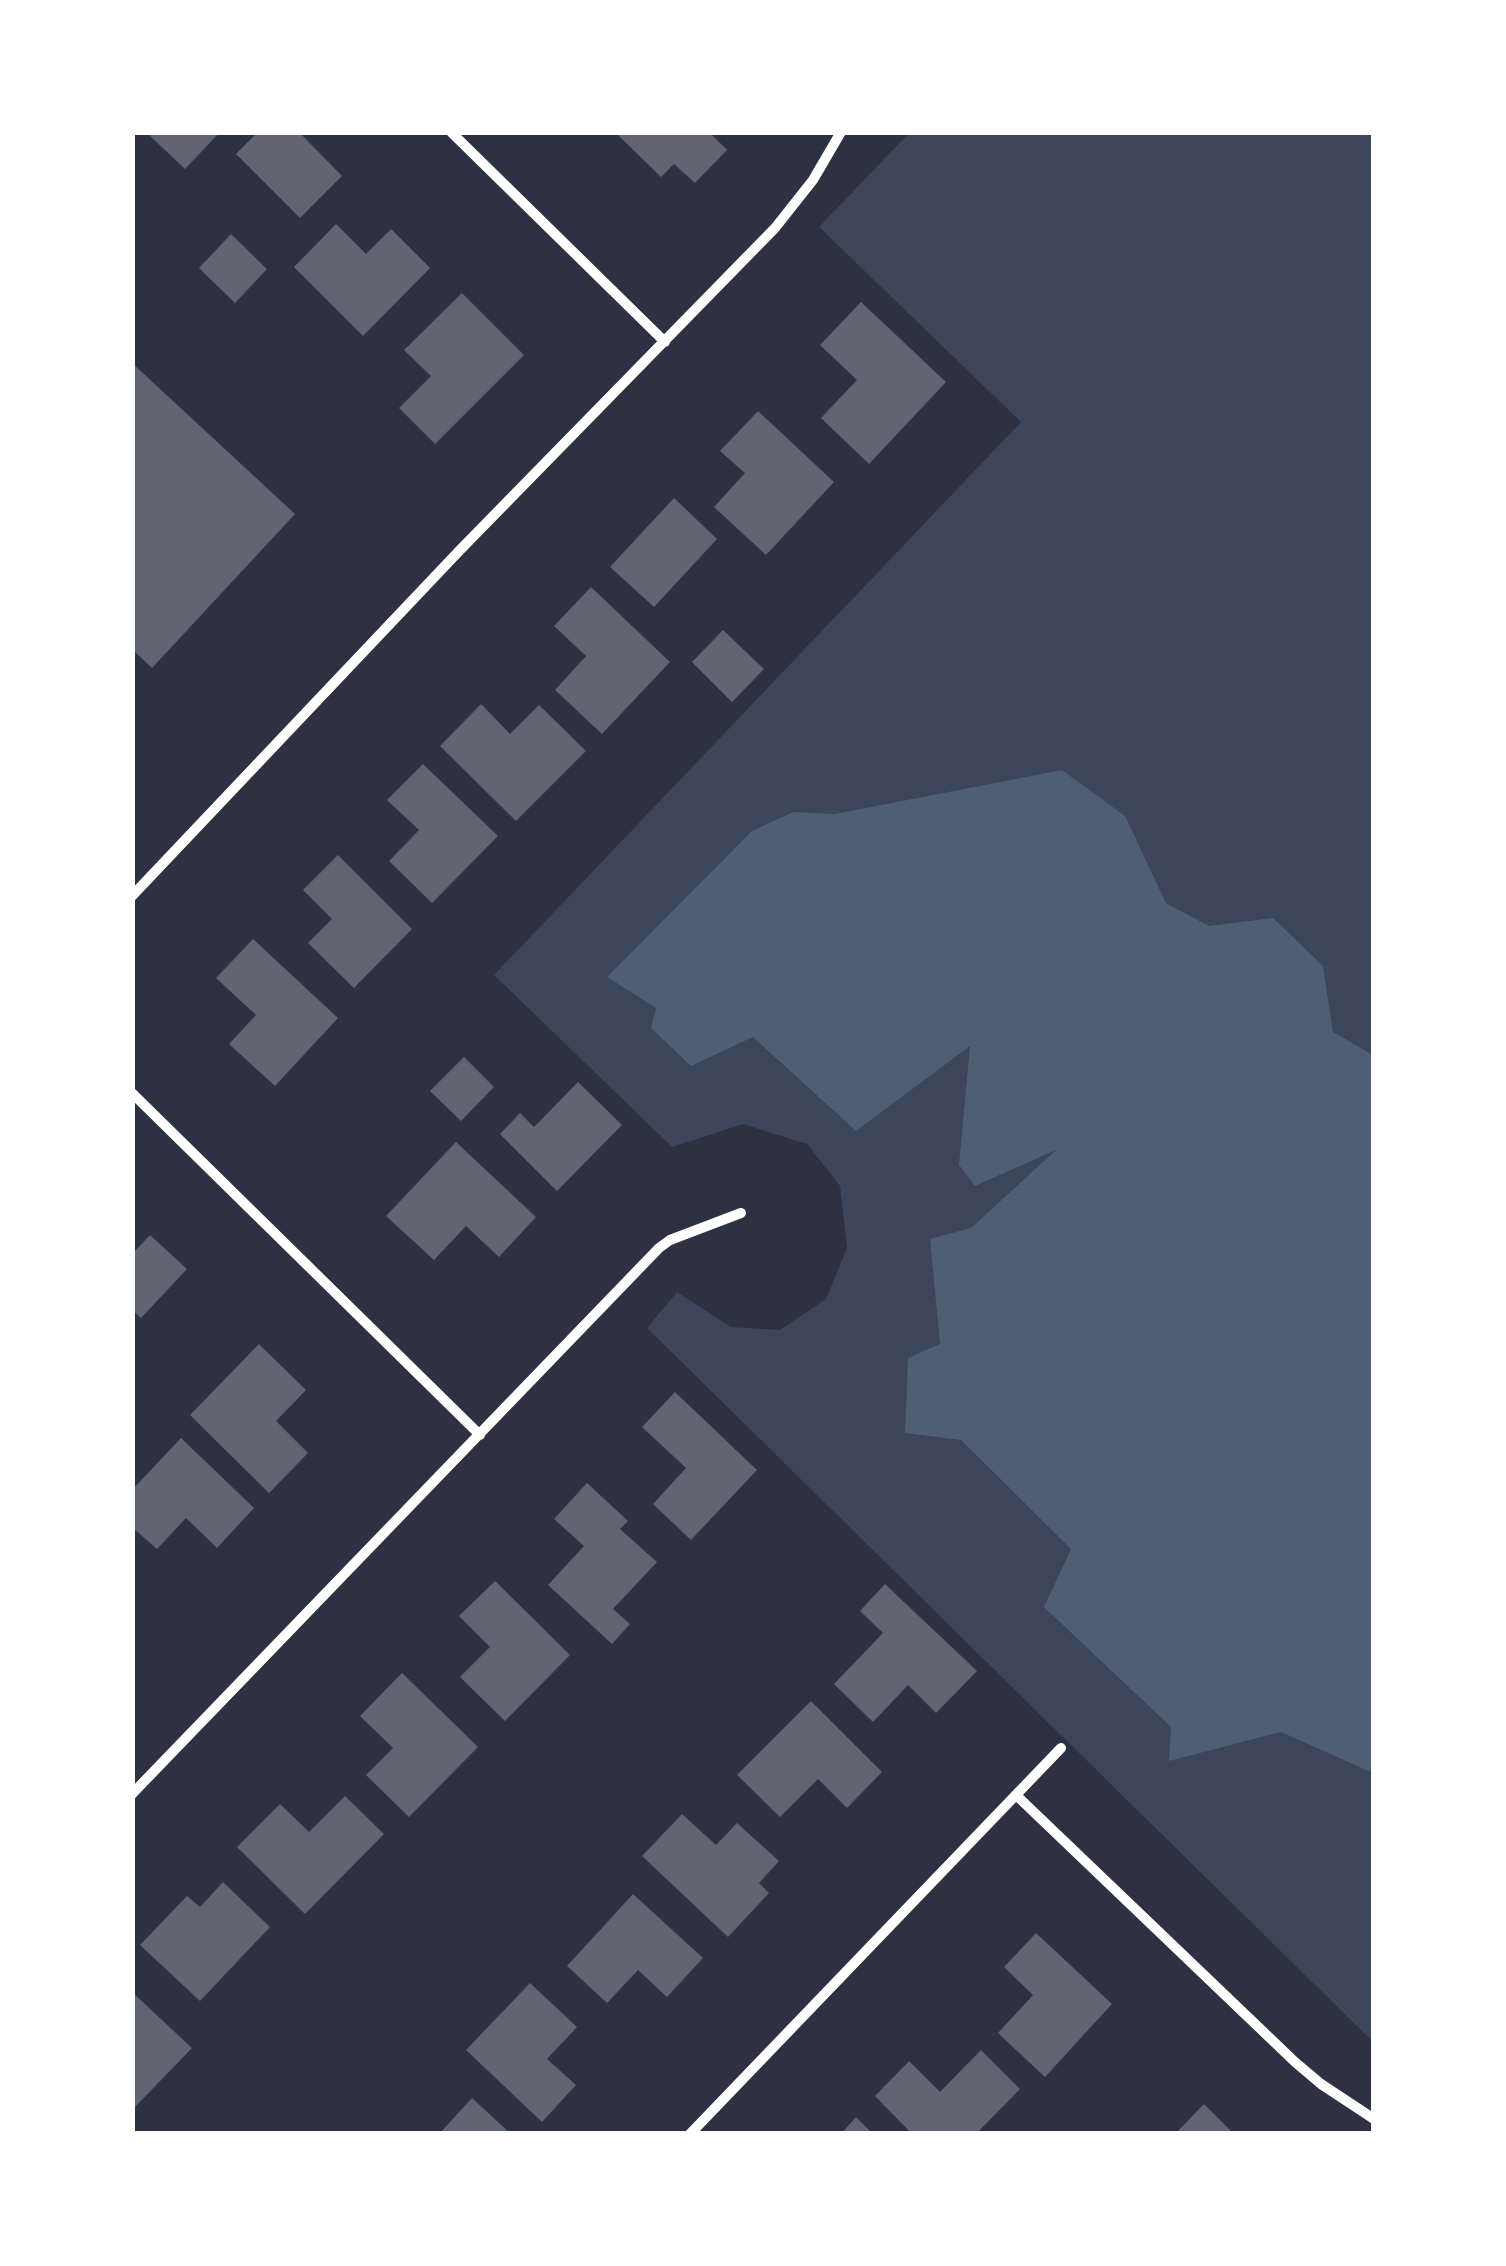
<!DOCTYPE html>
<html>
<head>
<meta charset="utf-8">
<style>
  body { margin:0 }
  #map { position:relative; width:1506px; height:2266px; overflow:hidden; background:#2d3142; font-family:"IBM Plex Sans",sans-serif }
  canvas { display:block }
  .frame { position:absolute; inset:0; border:135px solid #fff; pointer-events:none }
</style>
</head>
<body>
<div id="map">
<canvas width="1506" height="2266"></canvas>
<div class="frame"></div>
</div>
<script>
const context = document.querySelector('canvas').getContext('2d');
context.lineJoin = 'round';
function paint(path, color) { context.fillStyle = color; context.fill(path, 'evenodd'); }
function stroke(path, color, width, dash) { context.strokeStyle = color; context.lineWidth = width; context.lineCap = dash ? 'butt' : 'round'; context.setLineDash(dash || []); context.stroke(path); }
paint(new Path2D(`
  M 909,133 L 1373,133 L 1373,2042 L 647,1328 L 677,1292 L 731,1327 L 780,1330 L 826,1299 L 847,1248 L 840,1186 L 807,1144 L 743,1124 L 672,1147 L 494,975 L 1021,422 L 819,227 Z`), '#3c4559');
paint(new Path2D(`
  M 1062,770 L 1125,816 L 1166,903 L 1209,926 L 1273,918 L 1323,966 L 1333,1032 L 1373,1055 L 1373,1773 L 1281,1732 L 1169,1761 L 1171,1727 L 1044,1607 L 1071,1549 L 961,1440 L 905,1433 L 908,1358 L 940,1344 L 930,1239 L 971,1228 L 1056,1150 L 975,1186 L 959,1165 L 970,1046 L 856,1131 L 753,1037 L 691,1066 L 651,1028 L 656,1008 L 607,977 L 752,831 L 793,812 L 835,814 Z`), '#4f5d75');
paint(new Path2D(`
  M 146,132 L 220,132 L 185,169 Z
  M 258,132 L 299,132 L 342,176 L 300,218 L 236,154 Z
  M 620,132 L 709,132 L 727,150 L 695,183 L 674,164 L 661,177 L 618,135 Z
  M 336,224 L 366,254 L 391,229 L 430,268 L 363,336 L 294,267 Z
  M 231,234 L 267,269 L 235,303 L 199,268 Z
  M 462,293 L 524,355 L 435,444 L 399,408 L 431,376 L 404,350 Z
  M 861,302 L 946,382 L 869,464 L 821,418 L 857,380 L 820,345 Z
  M 132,363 L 295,514 L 152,668 L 132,649 Z
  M 758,411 L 834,482 L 766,555 L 714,507 L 745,473 L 720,451 Z
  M 674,498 L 717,539 L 654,607 L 610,567 Z
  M 591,587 L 670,662 L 602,734 L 555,690 L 586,656 L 554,626 Z
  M 723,630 L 764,669 L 732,702 L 692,662 Z
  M 481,704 L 510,734 L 539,705 L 586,751 L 516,821 L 440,746 Z
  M 423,764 L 498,836 L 432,903 L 389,861 L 419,830 L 387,800 Z
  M 338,855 L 412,929 L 354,988 L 308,943 L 332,919 L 303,890 Z
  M 253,939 L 338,1018 L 275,1086 L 229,1044 L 256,1015 L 216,978 Z
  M 464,1057 L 494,1087 L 461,1121 L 430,1091 Z
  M 578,1082 L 622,1125 L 557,1191 L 500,1134 L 520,1113 L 534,1127 Z
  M 456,1142 L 536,1217 L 499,1257 L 466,1226 L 434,1260 L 386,1216 Z
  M 150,1235 L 187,1269 L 141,1318 L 132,1310 L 132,1254 Z
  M 259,1344 L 306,1390 L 276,1421 L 308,1453 L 269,1493 L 190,1415 Z
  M 675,1392 L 757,1470 L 691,1540 L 653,1504 L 686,1468 L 642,1427 Z
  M 181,1438 L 254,1508 L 217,1548 L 186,1518 L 157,1549 L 132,1527 L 132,1490 Z
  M 587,1483 L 628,1521 L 620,1529 L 657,1562 L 613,1609 L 630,1624 L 612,1644 L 548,1585 L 584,1546 L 554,1519 Z
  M 495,1581 L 570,1655 L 505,1721 L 460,1677 L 490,1647 L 459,1616 Z
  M 885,1584 L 977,1671 L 936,1713 L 908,1685 L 873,1722 L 834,1684 L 883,1633 L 860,1611 Z
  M 402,1673 L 478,1747 L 409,1817 L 366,1775 L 393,1748 L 360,1716 Z
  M 811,1701 L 882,1772 L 847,1808 L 818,1779 L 780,1817 L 737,1775 Z
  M 345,1796 L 384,1834 L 305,1914 L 237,1847 L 280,1804 L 309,1832 Z
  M 682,1814 L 716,1845 L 737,1823 L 779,1861 L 759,1883 L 769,1893 L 728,1937 L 642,1856 Z
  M 223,1882 L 270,1927 L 200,2001 L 140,1945 L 187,1896 L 200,1907 Z
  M 633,1894 L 703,1958 L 667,1997 L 638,1970 L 607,2003 L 567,1966 Z
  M 1036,1933 L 1112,2004 L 1045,2077 L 998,2033 L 1033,1995 L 1004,1967 Z
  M 530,1983 L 577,2027 L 547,2059 L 576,2085 L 542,2122 L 466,2050 Z
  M 132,1992 L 192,2048 L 132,2110 Z
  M 981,2050 L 1020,2089 L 976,2134 L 912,2134 L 875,2096 L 909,2061 L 940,2092 Z
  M 472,2098 L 511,2134 L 439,2134 Z
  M 1204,2104 L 1234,2134 L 1175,2134 Z
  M 856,2117 L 873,2134 L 841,2134 Z`), '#626471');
stroke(new Path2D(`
  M 451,132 L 665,342
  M 132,896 L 460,550 L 775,228 L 813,180 L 841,132
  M 132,1093 L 480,1435
  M 132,1794 L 659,1248 L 670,1240 L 741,1213
  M 1016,1795 L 1295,2062 L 1321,2084 L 1374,2119
  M 690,2134 L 1061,1748`), '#fff', 10);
</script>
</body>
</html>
